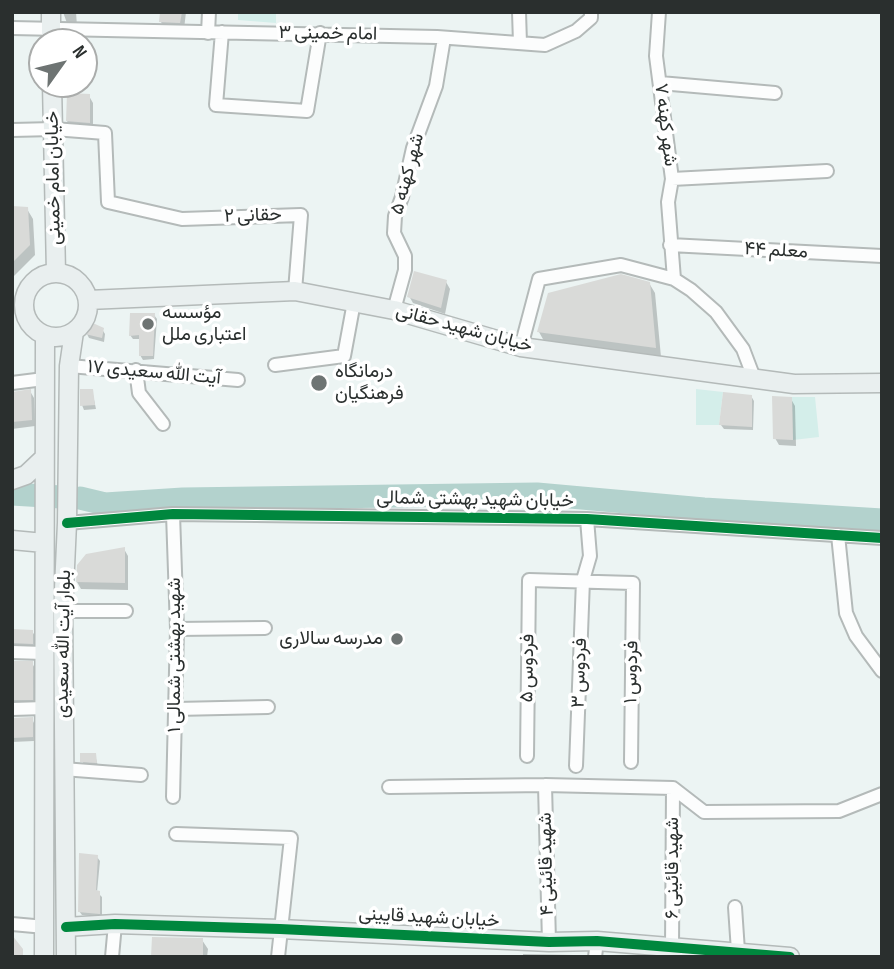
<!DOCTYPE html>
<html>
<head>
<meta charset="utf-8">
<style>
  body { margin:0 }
  #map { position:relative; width:894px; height:969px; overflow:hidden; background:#ecf4f3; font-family:"Sofia Sans Condensed",sans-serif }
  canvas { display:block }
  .frame { position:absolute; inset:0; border:14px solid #2a2f2e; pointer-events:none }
  .north { position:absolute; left:28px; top:28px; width:70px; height:70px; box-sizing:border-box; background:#fff; border:2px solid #aaacab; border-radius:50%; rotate:56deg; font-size:19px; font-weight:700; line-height:28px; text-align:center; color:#2a2f2e }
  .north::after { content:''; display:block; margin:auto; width:24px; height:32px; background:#6e7473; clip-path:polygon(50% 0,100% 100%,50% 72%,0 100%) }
</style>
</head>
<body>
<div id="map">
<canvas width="894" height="969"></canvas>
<div class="frame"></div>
<div class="north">N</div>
</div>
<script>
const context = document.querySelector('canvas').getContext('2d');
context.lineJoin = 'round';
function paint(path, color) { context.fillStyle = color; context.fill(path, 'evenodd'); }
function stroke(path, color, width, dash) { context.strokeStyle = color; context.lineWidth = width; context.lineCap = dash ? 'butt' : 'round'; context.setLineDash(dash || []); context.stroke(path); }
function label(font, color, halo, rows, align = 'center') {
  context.font = font + ' "Sofia Sans Condensed",Vazirmatn,sans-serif'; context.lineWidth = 7; context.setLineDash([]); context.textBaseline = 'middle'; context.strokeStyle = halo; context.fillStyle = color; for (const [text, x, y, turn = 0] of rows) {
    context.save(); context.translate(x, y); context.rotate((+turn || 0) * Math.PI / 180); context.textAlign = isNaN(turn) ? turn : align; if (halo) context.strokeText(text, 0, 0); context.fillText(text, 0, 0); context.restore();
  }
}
paint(new Path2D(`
  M 238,12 L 276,12 L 276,23 L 238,20 Z
  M 696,389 L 723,392 L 719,425 L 696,425 Z
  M 792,397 L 815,397 L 819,437 L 793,440 Z`), '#d4eeea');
paint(new Path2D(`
  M 63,12 L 76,12 L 77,26 L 68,26 Z
  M 161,12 L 186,12 L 184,29 L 165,29 L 161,22 Z
  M 89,96 L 93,103 L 93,129 L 71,128 L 67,121 Z
  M 12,208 L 27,209 L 33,219 L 35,255 L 12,278 Z
  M 446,282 L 450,289 L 445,314 L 413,303 L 409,296 Z
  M 649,283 L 655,293 L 661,357 L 544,341 L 539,332 Z
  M 154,315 L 157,319 L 154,359 L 143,360 L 140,355 L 140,339 L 133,339 L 130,335 Z
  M 102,329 L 105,334 L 104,342 L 89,338 L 87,334 Z
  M 92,390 L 96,409 L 84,410 L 82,405 Z
  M 30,391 L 34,398 L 35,426 L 12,429 L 12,393 Z
  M 751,396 L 754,401 L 753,430 L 724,429 L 721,425 Z
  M 791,399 L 795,406 L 796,446 L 779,445 L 775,438 Z
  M 124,549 L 128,556 L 128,590 L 81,589 L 77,582 L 79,565 Z
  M 12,631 L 32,631 L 35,636 L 35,648 L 12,648 Z
  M 12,662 L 32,663 L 36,670 L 36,706 L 15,707 L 12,702 Z
  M 32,719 L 34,723 L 34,741 L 12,742 L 12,720 Z
  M 95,755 L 98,766 L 85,765 L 82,761 Z
  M 97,857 L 100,861 L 97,892 L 102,897 L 102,917 L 82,915 L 79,911 Z
  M 202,940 L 208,949 L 207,957 L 153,957 Z
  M 523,954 L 574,955 L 575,957 L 523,957 Z`), '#0003');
stroke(new Path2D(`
  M 12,494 L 61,497
  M 80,498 L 105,504 L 183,499 L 537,494 L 704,509 L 882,520`), '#b3d2cd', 23);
paint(new Path2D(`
  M 160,12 L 182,12 L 180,23 L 159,22 Z
  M 67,93 L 90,94 L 90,123 L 66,121 Z
  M 12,206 L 28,207 L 30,245 L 12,263 Z
  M 414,271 L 447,280 L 441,308 L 407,297 Z
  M 621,274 L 650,282 L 656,348 L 537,332 L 548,293 Z
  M 130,313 L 155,313 L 153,356 L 139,356 L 139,335 L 129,336 Z
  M 86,320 L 104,328 L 102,338 L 85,334 L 83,325 Z
  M 31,389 L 32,420 L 12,422 L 12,392 Z
  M 80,389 L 93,389 L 95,405 L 80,406 Z
  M 723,392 L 752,395 L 752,427 L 719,425 Z
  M 772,396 L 792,397 L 793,440 L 773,439 Z
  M 125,547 L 125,583 L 76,582 L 77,565 L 86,554 Z
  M 12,629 L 33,630 L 33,644 L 12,643 Z
  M 12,661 L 33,661 L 33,700 L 12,700 Z
  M 33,717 L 33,737 L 12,738 L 12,718 Z
  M 80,753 L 96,753 L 97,763 L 80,762 Z
  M 79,853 L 98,855 L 96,890 L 100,891 L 100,914 L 78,912 Z
  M 12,935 L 23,949 L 23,957 L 12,957 Z
  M 152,937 L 203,938 L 203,957 L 151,957 Z`), '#d9dad8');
const street = new Path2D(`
  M 519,12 L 520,43
  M 659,12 L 656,56 L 672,179 L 668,202 L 674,279
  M 12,28 L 437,37 L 545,45 L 576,31 L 591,18 L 591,12
  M 222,32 L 216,105 L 307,111 L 320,33
  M 208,33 L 209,12
  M 660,83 L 775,93
  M 12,130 L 54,129 L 105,133 L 108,202 L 182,219 L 301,215 L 295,291
  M 672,179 L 827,171
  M 670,245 L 882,256
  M 394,310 L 405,270 L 405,256 L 394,233 L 395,216 L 402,197 L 413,148 L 436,86 L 444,38
  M 521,347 L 539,279 L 621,265 L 674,279 L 691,290 L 716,312 L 743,349 L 754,378
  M 275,365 L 344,356 L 354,302
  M 69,366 L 238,380
  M 136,370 L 139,393 L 163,424
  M 12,383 L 44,379
  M 67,523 L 173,514 L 587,519 L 882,538
  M 838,535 L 846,613 L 856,636 L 882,671
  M 63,611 L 126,611
  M 177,629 L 265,628
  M 12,652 L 43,653
  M 12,709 L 45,708
  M 176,709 L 268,707
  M 527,756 L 529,580 L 633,583 L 631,762
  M 576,766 L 583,580 L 590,556 L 587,519
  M 63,769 L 141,775
  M 545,785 L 549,942
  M 389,787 L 545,785 L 673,788 L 704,812 L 839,811 L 882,794
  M 173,797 L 177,629 L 173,514
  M 176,834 L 291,838 L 278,957
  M 735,907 L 738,951
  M 12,924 L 45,927
  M 672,948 L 673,788
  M 112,957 L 115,924
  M 595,957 L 597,941`);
const secondary = new Path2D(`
  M 51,12 L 51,42
  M 52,84 L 56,273
  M24 305a32 32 0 1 1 64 0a32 32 0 1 1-64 0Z
  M 88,300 L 295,291 L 394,310 L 521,347 L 794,384 L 882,383
  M 12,480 L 26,475 L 44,458
  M 12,540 L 44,543
  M 66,927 L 115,924 L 280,929 L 549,942 L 597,941 L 790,957
  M 44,957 L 45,335
  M 66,957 L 63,611 L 67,523 L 69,366 L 74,332`);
stroke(street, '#b4bab9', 16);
stroke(secondary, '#b4bab9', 21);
stroke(street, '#fcfdfd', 12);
stroke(secondary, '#e9efef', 18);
stroke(new Path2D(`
  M 67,523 L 173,514 L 587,519 L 882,538
  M 66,927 L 115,924 L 280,929 L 549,942 L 597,941 L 790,957`), '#00873e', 10);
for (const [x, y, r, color] of [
  [148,324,7,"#6e7473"],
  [319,383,9,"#6e7473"],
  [397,639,7,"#6e7473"]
]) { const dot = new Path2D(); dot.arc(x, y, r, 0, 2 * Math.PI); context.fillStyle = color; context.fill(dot); stroke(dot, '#fff', 2.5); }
label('19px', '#2a2f2e', '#fff', [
  ["امام خمینی ۳",328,34,1],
  ["شهر کهنه ۷",665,125,83],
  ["شهر کهنه ۵",408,174,-75],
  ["خیابان امام خمینی",54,178,-91],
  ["حقانی ۲",253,216,-2],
  ["معلم ۴۴",776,251,3],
  ["خیابان شهید حقانی",464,329,15],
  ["آیت الله سعیدی ۱۷",154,373,5],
  ["خیابان شهید بهشتی شمالی",475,500,1],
  ["بلوار آیت الله سعیدی",64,644,-89],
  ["شهید بهشتی شمالی ۱",175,655,-90],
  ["فردوس ۵",528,668,-89],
  ["فردوس ۱",632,672,-89],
  ["فردوس ۳",580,673,-88],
  ["شهید قائینی ۴",547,864,-91],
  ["شهید قائینی ۶",673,868,-90],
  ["خیابان شهید قایینی",429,918,3]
]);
label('19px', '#2a2f2e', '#fff', [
  ["مؤسسه",162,313],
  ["اعتباری ملل",162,335],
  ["درمانگاه",335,372],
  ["فرهنگیان",335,394],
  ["مدرسه سالاری",383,639,"right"]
], 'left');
</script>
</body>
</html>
